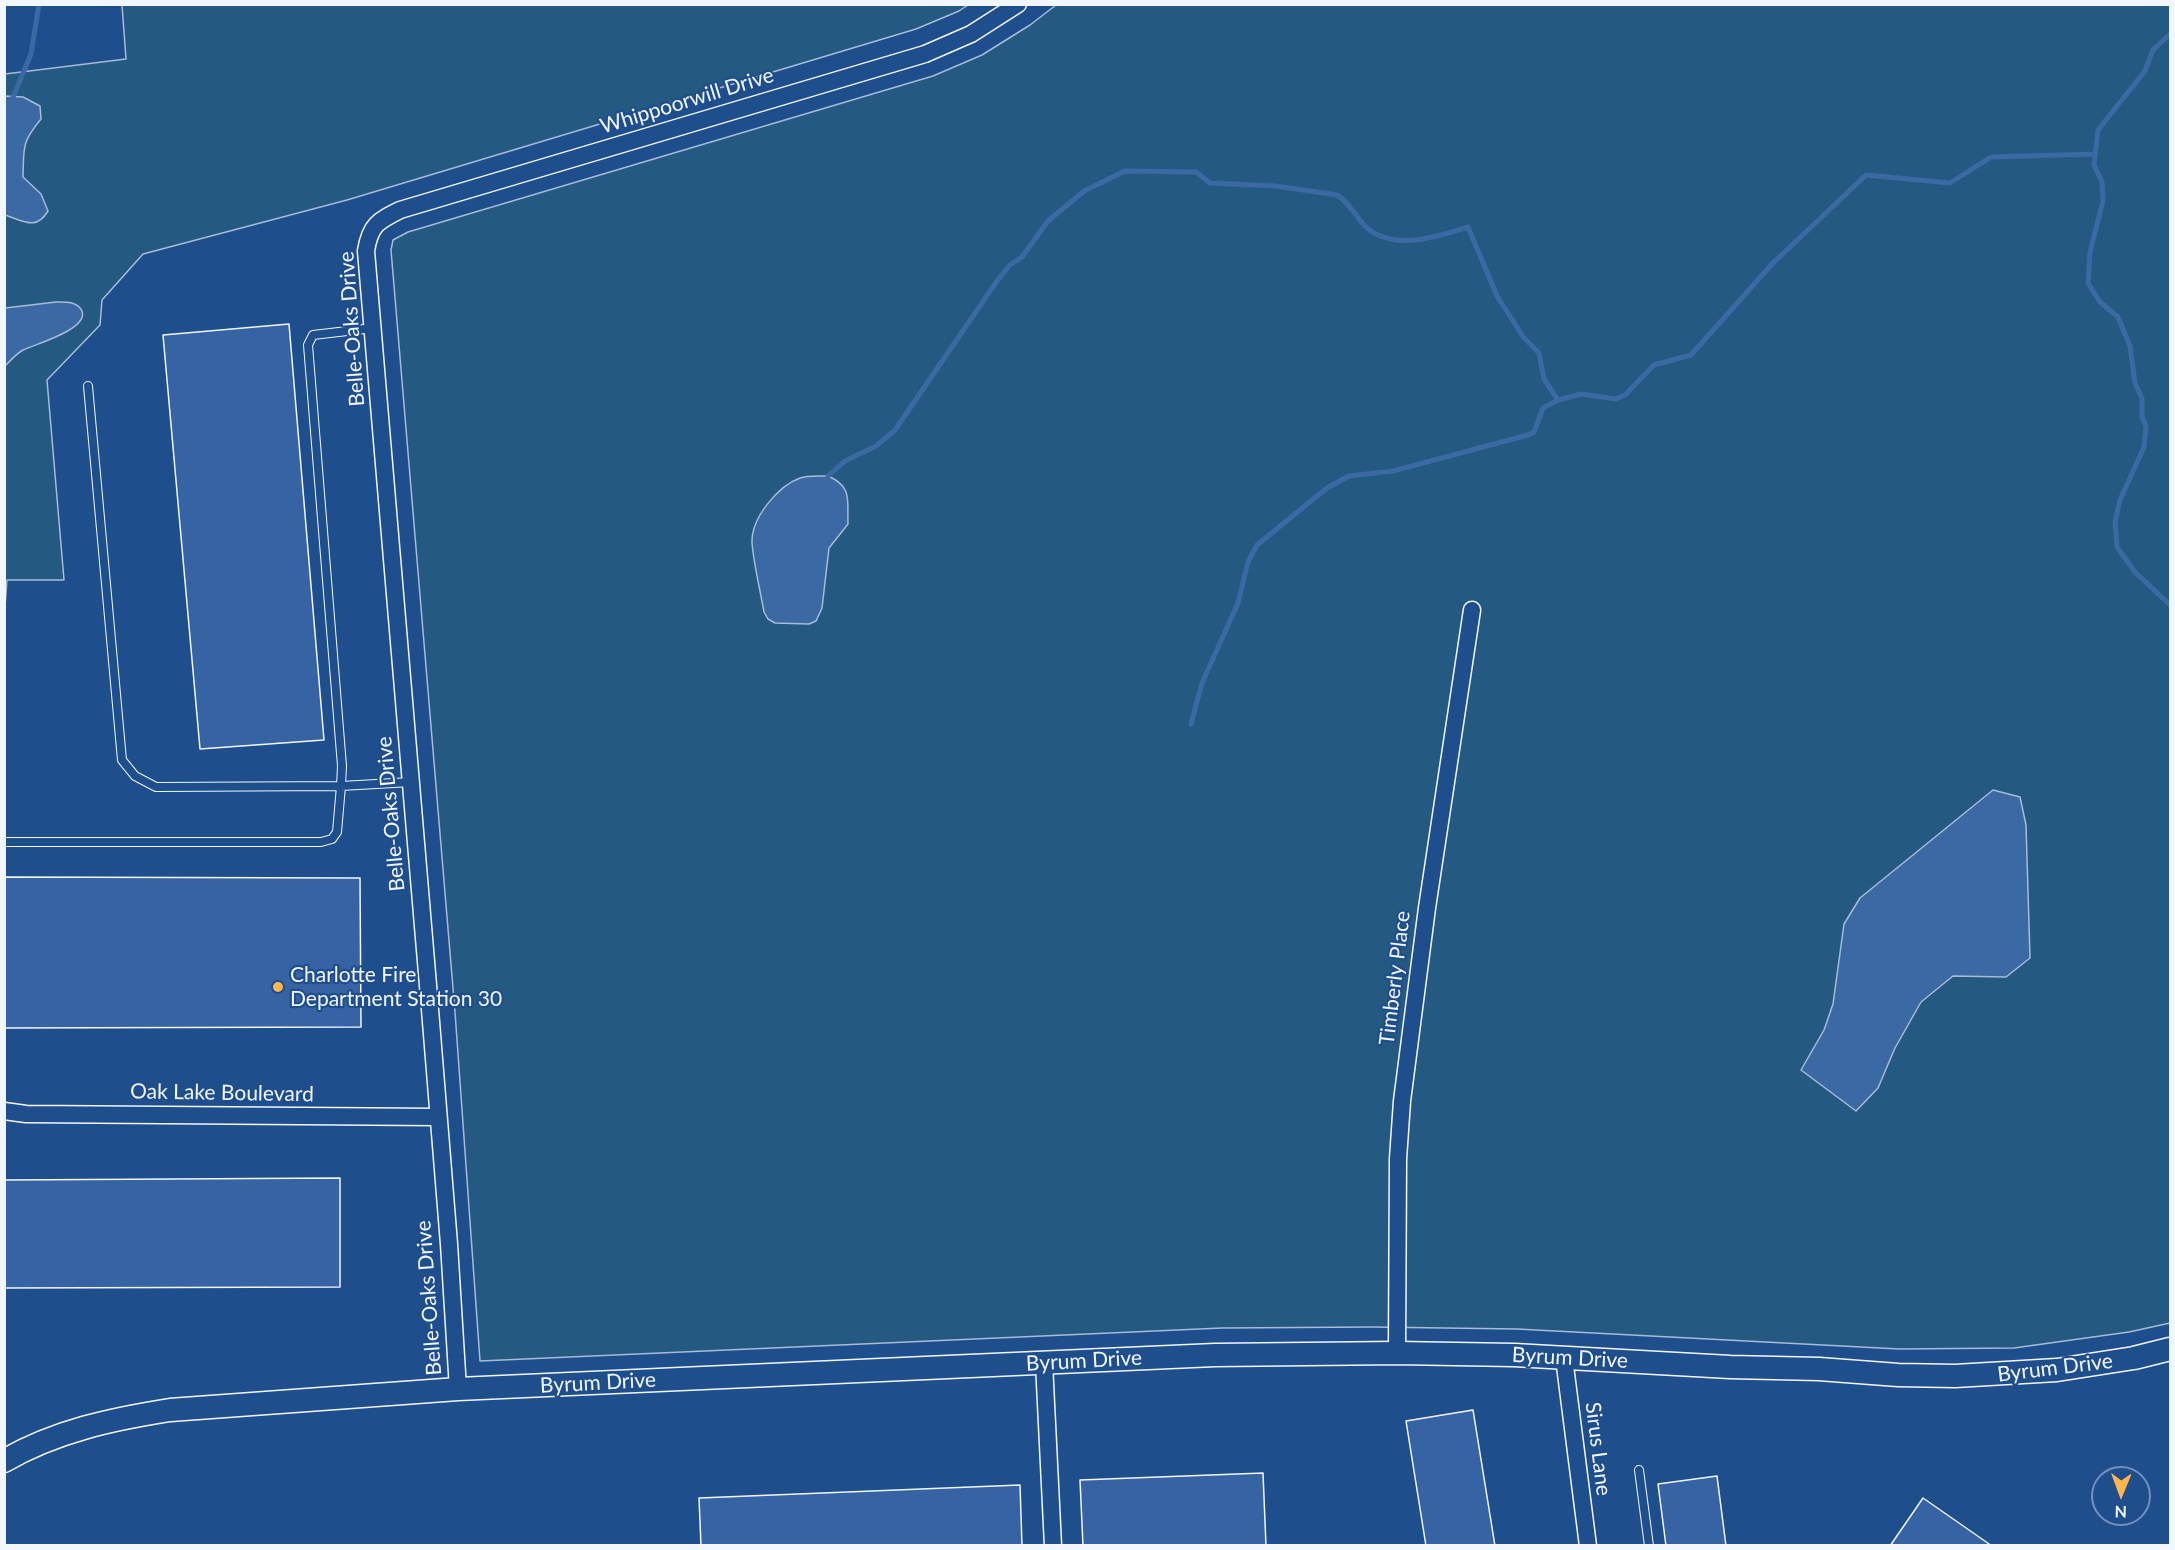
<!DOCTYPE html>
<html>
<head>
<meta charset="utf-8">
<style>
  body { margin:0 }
  #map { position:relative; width:2175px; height:1550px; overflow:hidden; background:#1f4e8c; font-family:Lato,sans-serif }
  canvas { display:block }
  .frame { position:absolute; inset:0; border:6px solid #f2f6ff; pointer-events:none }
  .north { position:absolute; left:2091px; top:1466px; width:60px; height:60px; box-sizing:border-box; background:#1f4e8c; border:2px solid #7391ba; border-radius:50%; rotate:181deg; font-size:16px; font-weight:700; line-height:24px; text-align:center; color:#f2f6ff }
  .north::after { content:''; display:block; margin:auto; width:21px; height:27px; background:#ffb74d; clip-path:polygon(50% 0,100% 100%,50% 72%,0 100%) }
</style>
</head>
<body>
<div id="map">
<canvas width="2175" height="1550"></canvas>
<div class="frame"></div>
<div class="north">N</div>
</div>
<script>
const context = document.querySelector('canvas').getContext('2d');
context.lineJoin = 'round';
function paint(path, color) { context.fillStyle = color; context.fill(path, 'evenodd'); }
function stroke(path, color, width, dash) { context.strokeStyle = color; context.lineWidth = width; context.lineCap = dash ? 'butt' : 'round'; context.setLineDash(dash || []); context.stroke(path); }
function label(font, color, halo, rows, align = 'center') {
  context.font = font + ' Lato,sans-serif'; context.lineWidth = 4.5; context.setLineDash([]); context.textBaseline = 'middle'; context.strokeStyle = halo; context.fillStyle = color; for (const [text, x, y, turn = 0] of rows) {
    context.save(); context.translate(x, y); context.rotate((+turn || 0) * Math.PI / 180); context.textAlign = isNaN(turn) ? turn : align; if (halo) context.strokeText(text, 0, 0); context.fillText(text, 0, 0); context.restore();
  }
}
const green = new Path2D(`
  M 122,5 L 968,5 L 959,11 L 916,29 L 347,200 L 143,254 L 102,300 L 100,325 L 47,380 L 64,580 L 7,580 L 5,607 L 5,74 L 126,59 Z
  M 1056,5 L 2170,5 L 2170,1323 L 2129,1332 L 2014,1348 L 1899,1349 L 1517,1329 L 1372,1327 L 1222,1328 L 480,1361 L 455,1012 L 391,250 L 393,240 L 408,232 L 933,76 L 982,55 L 1030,25 Z`);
paint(green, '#245a82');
stroke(green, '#a8bbd7', 1.5);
const water = new Path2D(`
  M 5,96 L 23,97 L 40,106 L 41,119 C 21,143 24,148 23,177 L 41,194 L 48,211 C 36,231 24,221 5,215 Z
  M 56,302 C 65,302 77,301 82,311 C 89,329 36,344 23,350 C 16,354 10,361 5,366 L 5,308 Z
  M 828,476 C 853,487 847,500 848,524 L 829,548 L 822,608 L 816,621 L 809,624 L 775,623 L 768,619 L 764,612 C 760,589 754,566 752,543 C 751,518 778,486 800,478 C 808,475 819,476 828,476 Z
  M 1993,790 L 2020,797 L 2026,825 L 2030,958 L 2006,977 L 1953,976 L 1921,1002 L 1895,1048 L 1878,1088 L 1856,1111 L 1801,1070 L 1824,1030 L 1833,1004 L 1844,924 L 1860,898 Z`);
paint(water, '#3b69a3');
stroke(water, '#a8bbd7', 1.5);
stroke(new Path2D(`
  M 2170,34 L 2153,50 L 2145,71 L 2098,130 L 2094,165 L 2102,182 L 2103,201 L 2090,252 L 2088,283 L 2100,302 L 2118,317 L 2130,346 L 2135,383 L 2142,399 L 2142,417 L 2146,426 L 2144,447 L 2120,500 L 2115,522 L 2117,547 L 2135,572 L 2170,605
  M 13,97 L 31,54 L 39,4
  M 828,476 L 845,461 L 876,446 L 895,430 L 997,281 L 1010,265 L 1022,257 L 1048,221 L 1084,191 L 1125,171 L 1196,172 L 1210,183 L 1276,186 L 1337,195 C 1349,202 1355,216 1365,226 C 1392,252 1436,237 1468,227 L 1497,296 L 1524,338 L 1539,353 L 1544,379 L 1558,400
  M 1191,724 L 1202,683 L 1238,603 L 1248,562 L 1257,545 L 1327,488 L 1349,476 L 1393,471 L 1528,435 L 1534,432 L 1543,408 L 1558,400 L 1581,394 L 1616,399 L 1625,395 L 1654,365 L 1691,355 L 1772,264 L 1866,175 L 1950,183 L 1991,157 L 2095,154`), '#3b69a3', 5);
const building = new Path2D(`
  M 289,324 L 324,740 L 200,749 L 163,335 Z
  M 4,877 L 360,878 L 361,1027 L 4,1028 Z
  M 340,1178 L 340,1287 L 4,1288 L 4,1180 Z
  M 1473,1410 L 1495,1546 L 1426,1546 L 1406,1421 Z
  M 1263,1473 L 1266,1546 L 1083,1546 L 1080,1480 Z
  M 1717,1476 L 1726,1546 L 1666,1546 L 1658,1484 Z
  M 1020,1485 L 1022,1546 L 701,1546 L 699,1498 Z
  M 1923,1498 L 1992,1546 L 1890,1546 Z`);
paint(building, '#3563a3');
stroke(building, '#f2f6ff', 1.5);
const lane = new Path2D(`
  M 88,386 L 122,760 L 135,776 L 156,787 L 341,786 L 342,766 L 308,345 L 313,335 L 373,328
  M 4,842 L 321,842 L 332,839 L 337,832 L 341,786 L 411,782
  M 1639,1470 L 1649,1546`);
const street = new Path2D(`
  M 4,1111 L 26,1114 L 438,1117
  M 1397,1353 L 1398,1159 L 1402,1101 L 1427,908 L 1472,610
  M 1564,1358 L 1588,1546
  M 1044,1363 L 1053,1546
  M 458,1389 L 449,1244 L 429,997 L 366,251 C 370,225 378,221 400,210 L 925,54 L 971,34 L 1018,4`);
const secondary = new Path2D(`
  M 4,1461 C 55,1431 113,1419 170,1410 L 458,1389 L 1215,1355 L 1397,1353 L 1514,1355 L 1730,1367 L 1819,1369 L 1898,1375 L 1955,1376 L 2057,1370 L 2134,1358 L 2170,1349`);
stroke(lane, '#f2f6ff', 10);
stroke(street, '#f2f6ff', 19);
stroke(secondary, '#f2f6ff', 25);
stroke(lane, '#1f4e8c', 8);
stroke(street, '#1f4e8c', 16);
stroke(secondary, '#1f4e8c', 22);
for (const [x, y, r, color] of [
  [278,987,6,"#ffb74d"]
]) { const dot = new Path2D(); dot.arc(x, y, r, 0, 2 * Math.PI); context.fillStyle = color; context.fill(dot); stroke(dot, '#1f4e8c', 2); }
label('21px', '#f2f6ff', '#1f4e8c', [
  ["Whippoorwill Drive",687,101,-17],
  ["Belle-Oaks Drive",352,329,-94],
  ["Belle-Oaks Drive",391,814,-95],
  ["Timberly Place",1395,978,-83],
  ["Oak Lake Boulevard",222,1093,1],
  ["Belle-Oaks Drive",429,1298,-94],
  ["Byrum Drive",1570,1358,3],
  ["Byrum Drive",1084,1361,-3],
  ["Byrum Drive",2055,1368,-7],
  ["Byrum Drive",598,1383,-3],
  ["Sirus Lane",1598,1449,83]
]);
label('21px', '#f2f6ff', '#1f4e8c', [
  ["Charlotte Fire",290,975],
  ["Department Station 30",290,999]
], 'left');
</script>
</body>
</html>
